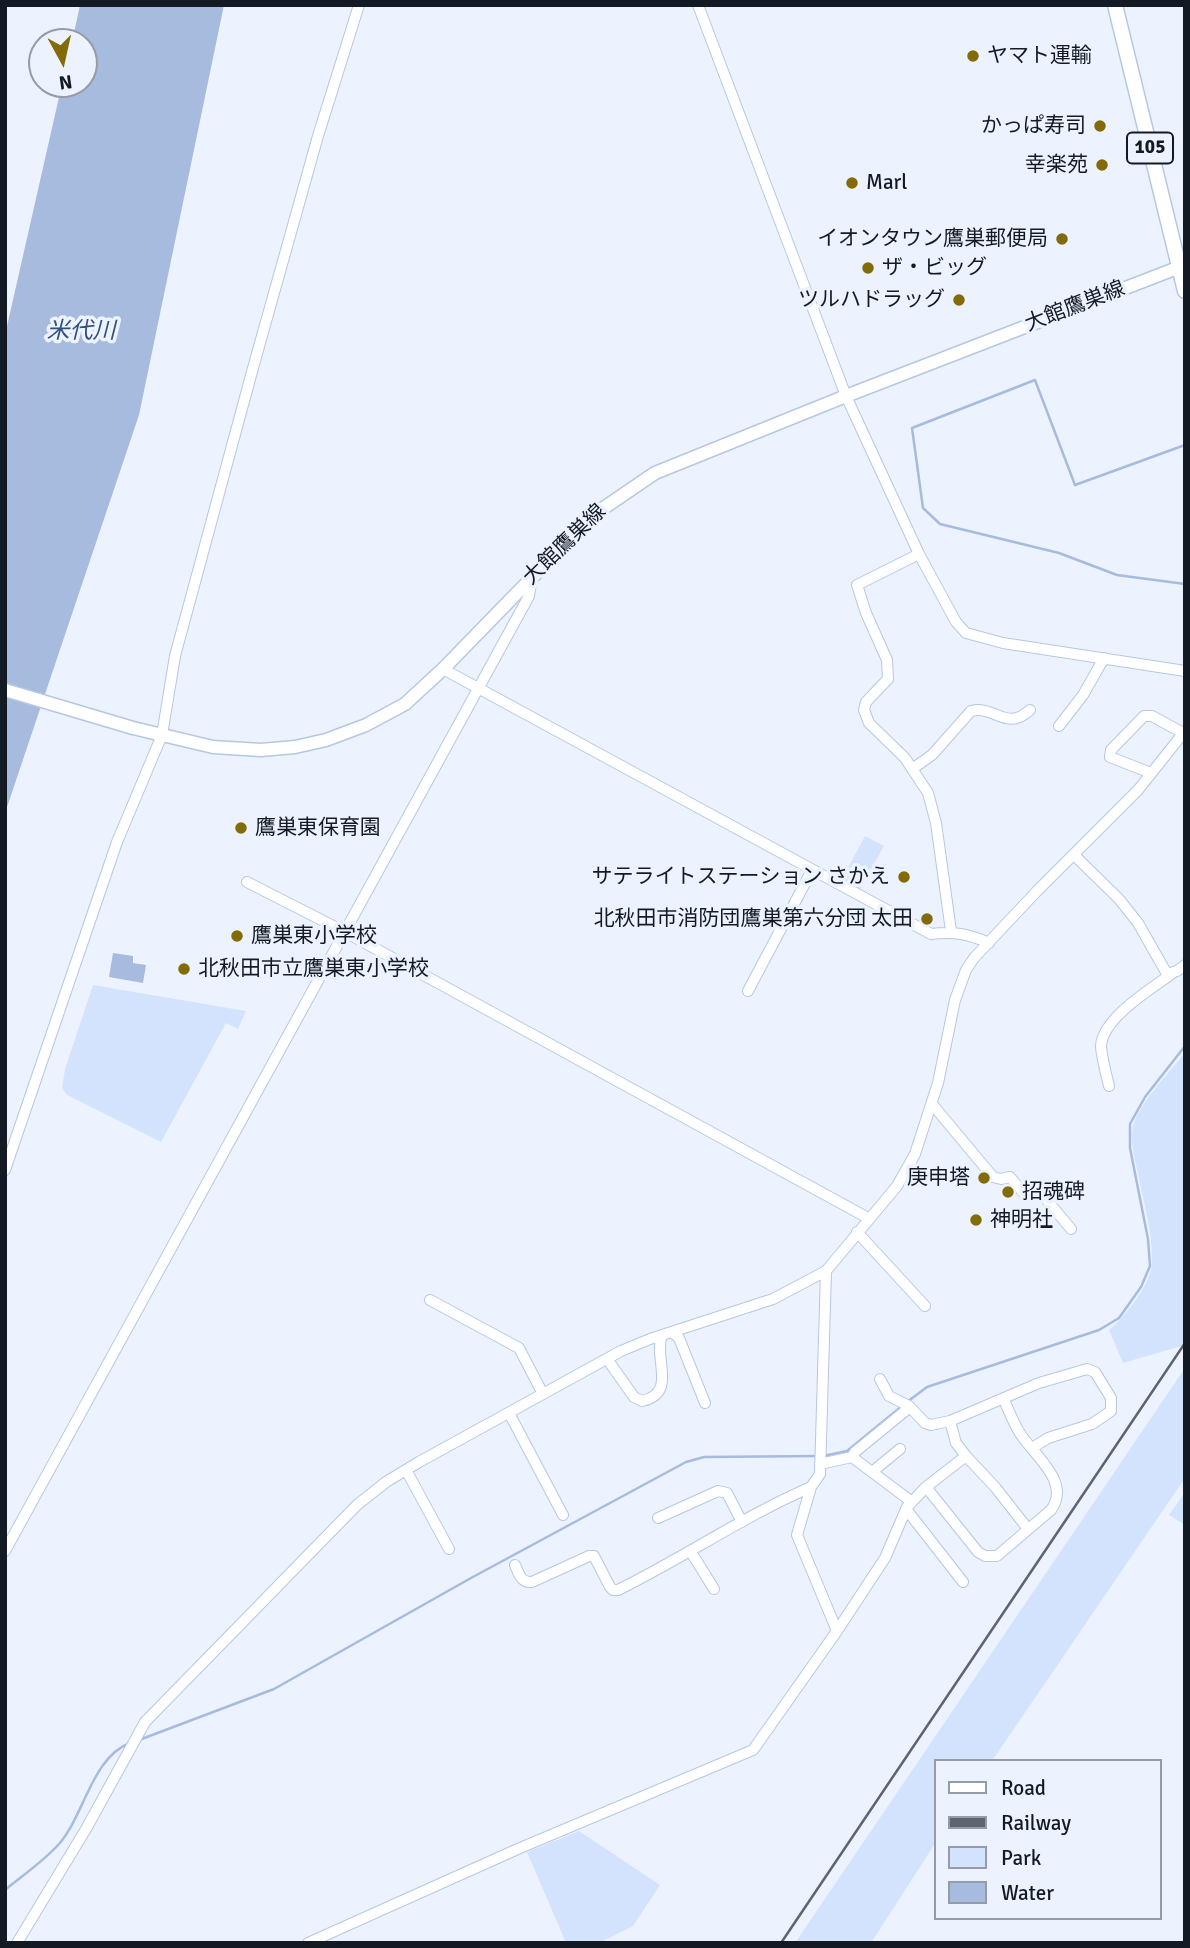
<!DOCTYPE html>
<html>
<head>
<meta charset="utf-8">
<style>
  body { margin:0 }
  #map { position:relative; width:1190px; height:1948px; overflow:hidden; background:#ecf3fe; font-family:Signika,sans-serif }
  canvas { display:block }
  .frame { position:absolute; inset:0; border:7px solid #141a24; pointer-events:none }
  .legend { position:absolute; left:934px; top:1759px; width:228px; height:161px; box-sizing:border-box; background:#ecf3fe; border:2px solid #969ca7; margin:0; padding:9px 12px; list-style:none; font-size:21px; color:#141a24 }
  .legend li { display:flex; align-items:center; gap:14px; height:35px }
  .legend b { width:35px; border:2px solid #969ca7 }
  .north { position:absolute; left:28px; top:28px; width:70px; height:70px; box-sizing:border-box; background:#ecf3fe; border:2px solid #969ca7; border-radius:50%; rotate:172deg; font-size:19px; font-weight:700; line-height:28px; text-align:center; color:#141a24 }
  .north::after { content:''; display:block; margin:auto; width:24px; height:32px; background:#836c08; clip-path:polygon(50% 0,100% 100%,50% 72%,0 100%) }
</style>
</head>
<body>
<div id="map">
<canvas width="1190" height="1948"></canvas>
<div class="frame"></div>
<ul class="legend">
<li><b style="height:9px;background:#fff"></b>Road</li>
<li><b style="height:9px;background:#5e656f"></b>Railway</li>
<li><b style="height:19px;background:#d3e3fd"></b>Park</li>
<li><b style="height:19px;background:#a7bbde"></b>Water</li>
</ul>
<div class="north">N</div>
</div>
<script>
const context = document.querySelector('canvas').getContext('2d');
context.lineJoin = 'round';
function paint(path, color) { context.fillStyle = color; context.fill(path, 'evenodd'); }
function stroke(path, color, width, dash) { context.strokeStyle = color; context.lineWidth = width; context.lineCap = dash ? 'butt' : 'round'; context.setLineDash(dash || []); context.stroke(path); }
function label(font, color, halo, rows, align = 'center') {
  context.font = font + ' Signika,"Noto Sans JP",sans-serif'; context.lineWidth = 7; context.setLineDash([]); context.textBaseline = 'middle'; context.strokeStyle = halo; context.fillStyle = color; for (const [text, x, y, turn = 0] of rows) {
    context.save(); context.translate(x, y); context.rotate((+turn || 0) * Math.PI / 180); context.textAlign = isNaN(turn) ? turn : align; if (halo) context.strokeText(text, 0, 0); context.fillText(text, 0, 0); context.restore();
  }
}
paint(new Path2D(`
  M 865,836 L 884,846 L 859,891 L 841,881 Z
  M 93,985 L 246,1011 L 238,1029 L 226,1023 L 161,1142 L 67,1095 L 62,1088 L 65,1069 Z
  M 1185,1053 L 1185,1345 L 1123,1363 L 1109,1330 C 1124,1318 1151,1284 1152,1264 C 1153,1234 1144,1203 1138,1174 C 1135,1159 1130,1142 1133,1127 C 1137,1106 1170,1071 1185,1053 Z
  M 1185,1368 L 1185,1478 L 992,1761 L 936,1761 L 936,1842 L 871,1943 L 795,1943 Z
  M 1185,1492 L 1185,1525 L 1169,1515 Z
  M 579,1831 L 660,1885 L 633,1926 L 599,1943 L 566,1943 L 527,1852 Z`), '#d3e3fd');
paint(new Path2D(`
  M 80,5 L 224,5 L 139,415 L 5,813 L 5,335 L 62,84 L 84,84 L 84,42 L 72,42 Z
  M 113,953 L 133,956 L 133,963 L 146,965 L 143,983 L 109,977 Z`), '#a7bbde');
stroke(new Path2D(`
  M 1185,445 L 1075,485 L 1035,380 L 912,428 L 923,508 L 940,524 L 1059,553 L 1117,575 L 1185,584
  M 907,1402 L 927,1387 L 1099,1330 L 1119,1318 L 1141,1287 L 1150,1266 L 1148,1239 L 1130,1148 L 1130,1124 L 1145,1097 L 1185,1046
  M 823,1456 L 847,1451 L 902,1406
  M 139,1740 L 274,1689 L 471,1578 L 686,1462 L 704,1457 L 817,1456
  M 5,1890 C 23,1875 44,1861 59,1844 C 84,1816 92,1757 130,1743`), '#a7bbde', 2.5);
const minor = new Path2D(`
  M 698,5 L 846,396 L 919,554 L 956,622 L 966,633 L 1003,643 L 1185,671
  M 919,554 L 857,585 L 866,613 L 887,660 L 888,679 L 866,702 L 864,710 L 869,723 L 905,758 L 928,793 L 936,823 L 951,931
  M 443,669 L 931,934 C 953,931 969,934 989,943
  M 1059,726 L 1083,695 L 1104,658
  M 912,769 L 932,755 L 971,711 C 995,705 1006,732 1030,710
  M 1151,773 L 1110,757 L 1111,750 L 1144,716 L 1152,716 L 1183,733
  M 1074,855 L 1119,899 L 1138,923 L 1167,974 L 1177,971 L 1185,965
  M 247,882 L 345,932 L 868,1218
  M 748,991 L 812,870
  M 1109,1086 C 1106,1073 1102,1059 1101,1047 C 1101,1019 1152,988 1173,973
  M 932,1104 L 993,1177 L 1001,1179 L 1010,1177 L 1026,1196 L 1036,1190 L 1041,1193 L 1071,1229
  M 5,1170 L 117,842 L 162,735 L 175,656 L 253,368 L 318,136 L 359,5
  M 857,1232 L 925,1306
  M 430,1300 L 519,1348 L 543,1394
  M 672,1332 L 679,1338 L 705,1403
  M 607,1359 L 634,1397 L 642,1401 C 678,1393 653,1359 662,1335
  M 880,1379 L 889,1396 L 909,1406 L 925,1423 L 931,1425 L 950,1421
  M 509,1413 L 563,1515
  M 966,1456 L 995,1487 L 1028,1529
  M 852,1457 L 855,1452 L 910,1407
  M 820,1464 L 852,1457 L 912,1502
  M 406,1470 L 449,1549
  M 872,1472 L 900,1449
  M 926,1487 L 978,1552 L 985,1556 L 997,1556 L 1051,1510 C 1070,1484 1039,1459 1024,1439 C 1015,1428 1010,1413 1004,1400
  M 906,1509 L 963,1582
  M 658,1518 L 718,1491 L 727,1493 L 742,1522
  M 5,1551 L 529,596 L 532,576
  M 691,1552 L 714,1589
  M 515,1565 C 519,1574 521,1583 532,1582 L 589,1556 L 594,1556 L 610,1587 L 613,1590 L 618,1590 C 683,1558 744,1516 811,1487
  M 837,1631 L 885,1558 L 907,1507 L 926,1487 L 966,1456 L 956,1443 L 950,1421 L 1039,1383 L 1087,1369 L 1095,1372 L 1111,1398 L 1111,1411 L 1092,1424 L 1048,1438 L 1032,1448
  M 17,1943 L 86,1829 L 145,1722 L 357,1505 L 386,1482 L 419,1462 L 621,1351 L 650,1339 L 773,1299 L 826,1271 L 897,1186 L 915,1154 L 938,1083 L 955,1000 L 966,970 L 974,958 L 1037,891 L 1138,790 L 1185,731
  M 308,1943 L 520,1848 L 753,1750 L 837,1631 L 797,1535 L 811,1487 L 820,1474 L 826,1271`);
const major = new Path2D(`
  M 5,690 L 133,728 L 213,747 L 261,750 L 295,747 L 326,740 L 366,725 L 405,704 L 443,669 L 592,516 L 655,473 L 846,396 L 1185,265`);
const highway = new Path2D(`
  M 1115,5 L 1185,291`);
stroke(minor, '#b6c7e2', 12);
stroke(major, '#b6c7e2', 15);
stroke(highway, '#b6c7e2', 17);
stroke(minor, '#fff', 10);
stroke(major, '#fff', 12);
stroke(highway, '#fff', 14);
stroke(new Path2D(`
  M 781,1943 L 1185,1343`), '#5e656f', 2.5);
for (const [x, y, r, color] of [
  [973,56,7,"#836c08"],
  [1100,126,7,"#836c08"],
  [1102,165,7,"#836c08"],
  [852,183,7,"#836c08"],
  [1062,239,7,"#836c08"],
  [868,268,7,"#836c08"],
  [959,300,7,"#836c08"],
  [241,828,7,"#836c08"],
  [904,877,7,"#836c08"],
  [927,919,7,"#836c08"],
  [237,936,7,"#836c08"],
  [184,969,7,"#836c08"],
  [984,1178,7,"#836c08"],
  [1008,1192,7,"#836c08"],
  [976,1220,7,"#836c08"]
]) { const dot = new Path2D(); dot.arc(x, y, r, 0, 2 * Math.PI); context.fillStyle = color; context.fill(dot); stroke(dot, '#ecf3fe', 2.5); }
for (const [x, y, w] of [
  [1150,148,46]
]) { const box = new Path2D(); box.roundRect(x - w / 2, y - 15.5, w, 31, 5); context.fillStyle = '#ecf3fe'; context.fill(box); stroke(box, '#141a24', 2); }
label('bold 19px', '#141a24', null, [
  ["105",1150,148]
]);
label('21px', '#141a24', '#ecf3fe', [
  ["ヤマト運輸",987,56],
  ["かっぱ寿司",1086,126,"right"],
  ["幸楽苑",1088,165,"right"],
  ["Marl",866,183],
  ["イオンタウン鷹巣郵便局",1048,239,"right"],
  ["ザ・ビッグ",882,268],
  ["ツルハドラッグ",945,300,"right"],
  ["鷹巣東保育園",255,828],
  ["サテライトステーション さかえ",890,877,"right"],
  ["北秋田市消防団鷹巣第六分団 太田",913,919,"right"],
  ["鷹巣東小学校",251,936],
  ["北秋田市立鷹巣東小学校",198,969],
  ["庚申塔",970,1178,"right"],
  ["招魂碑",1022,1192],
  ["神明社",990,1220]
], 'left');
label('21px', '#141a24', '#ecf3fe', [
  ["大館鷹巣線",1075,307,-21],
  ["大館鷹巣線",565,545,-44]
]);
label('italic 23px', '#34507e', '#ecf3fe', [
  ["米代川",81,332]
]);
</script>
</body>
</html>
